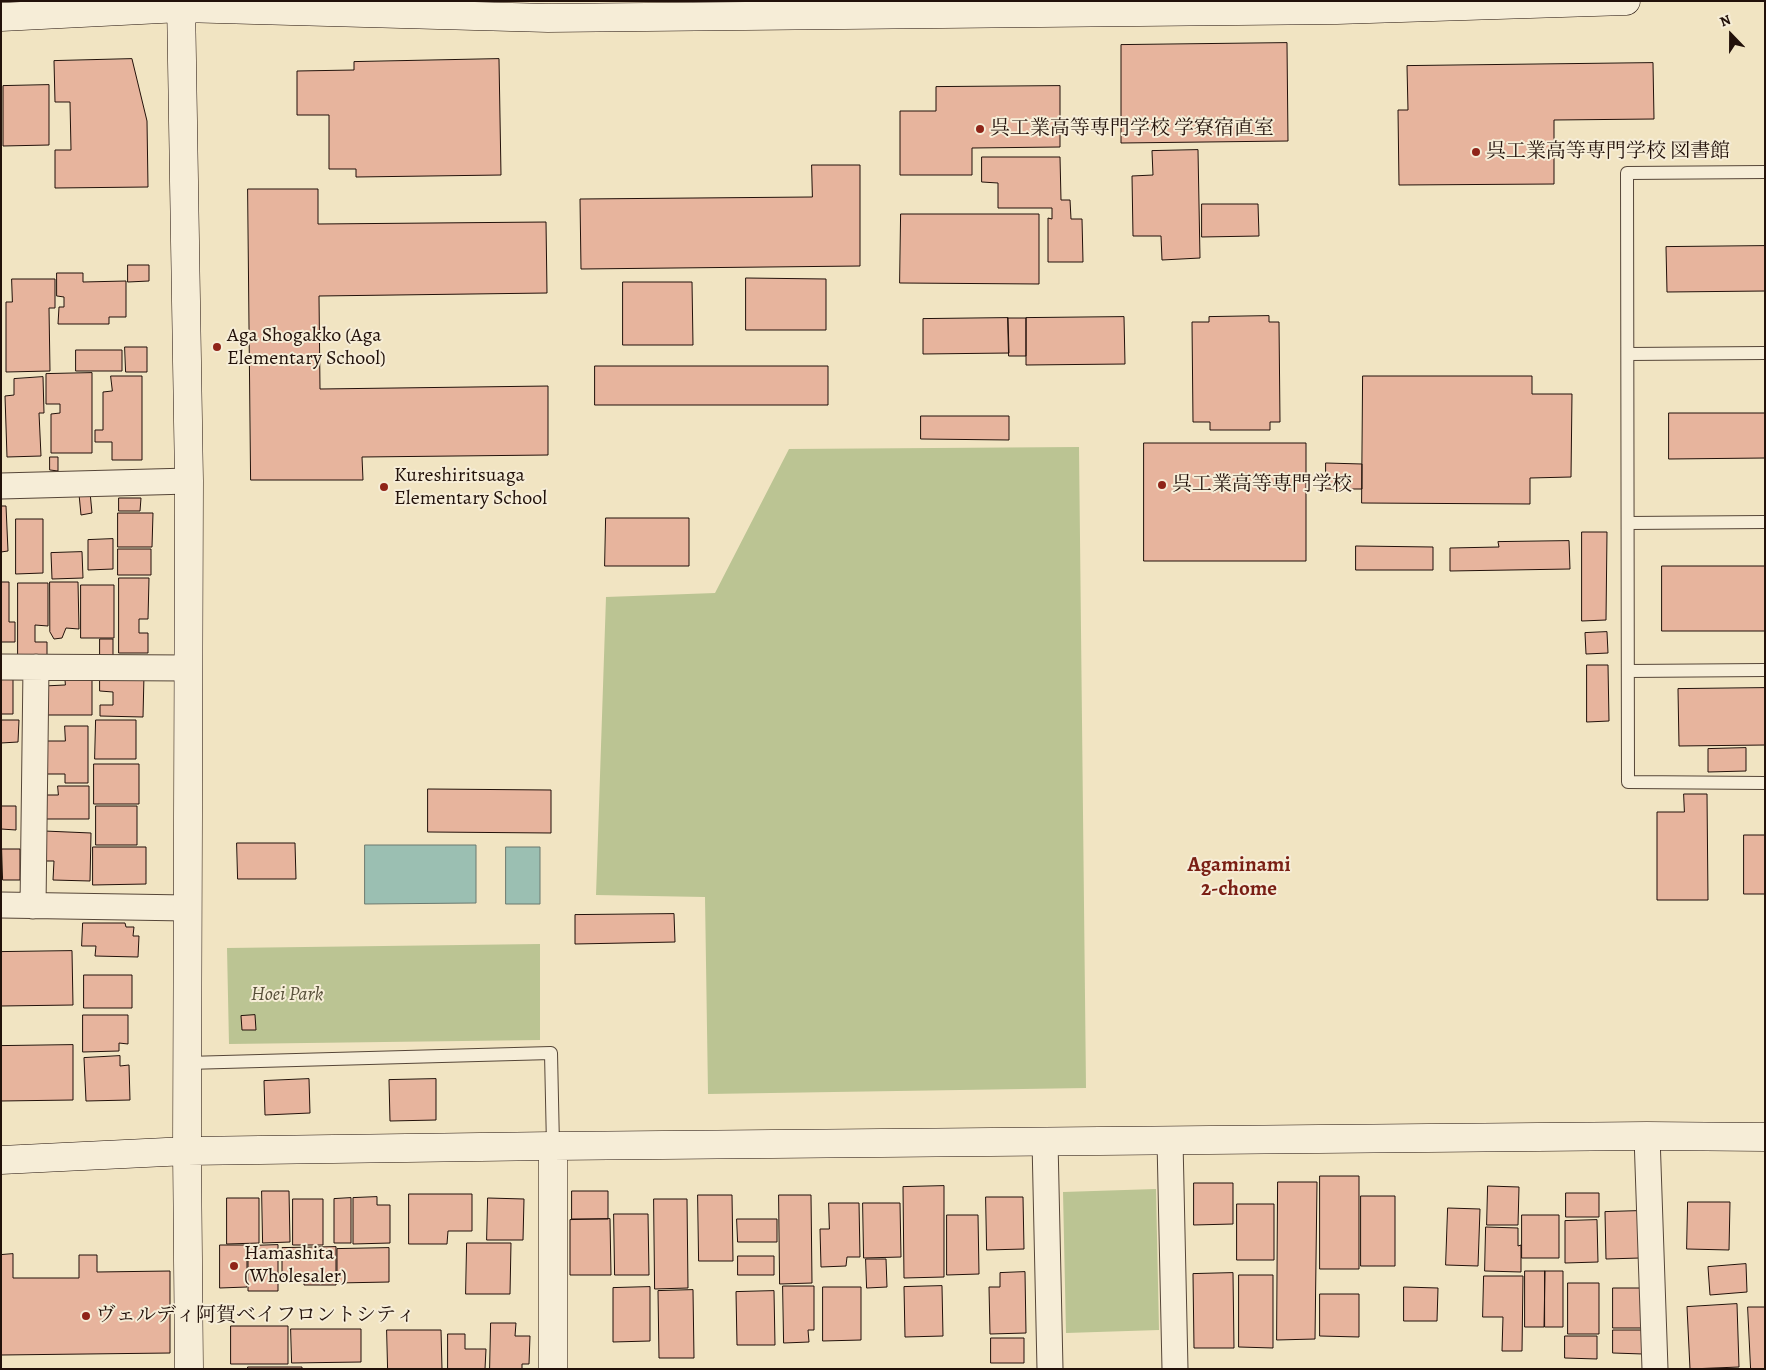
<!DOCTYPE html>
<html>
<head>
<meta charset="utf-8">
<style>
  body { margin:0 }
  #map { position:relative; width:1766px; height:1370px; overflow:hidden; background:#f1e4c2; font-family:Alegreya,serif }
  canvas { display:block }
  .frame { position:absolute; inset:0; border:2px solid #22110a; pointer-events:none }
  .north { position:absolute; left:1706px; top:10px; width:50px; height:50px; -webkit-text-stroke:4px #f6edd7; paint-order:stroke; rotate:338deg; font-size:14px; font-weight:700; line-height:20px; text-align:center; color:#22110a }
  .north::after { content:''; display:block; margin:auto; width:18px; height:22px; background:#22110a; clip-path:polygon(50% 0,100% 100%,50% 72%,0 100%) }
</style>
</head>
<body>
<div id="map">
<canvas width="1766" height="1370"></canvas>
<div class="frame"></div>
<div class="north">N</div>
</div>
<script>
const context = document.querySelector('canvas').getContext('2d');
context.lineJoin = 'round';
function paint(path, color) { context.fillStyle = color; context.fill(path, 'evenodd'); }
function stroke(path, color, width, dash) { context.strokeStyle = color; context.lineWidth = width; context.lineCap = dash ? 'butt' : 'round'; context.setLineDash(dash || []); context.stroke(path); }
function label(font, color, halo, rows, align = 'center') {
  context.font = font + ' Alegreya,"Noto Serif JP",serif'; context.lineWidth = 4; context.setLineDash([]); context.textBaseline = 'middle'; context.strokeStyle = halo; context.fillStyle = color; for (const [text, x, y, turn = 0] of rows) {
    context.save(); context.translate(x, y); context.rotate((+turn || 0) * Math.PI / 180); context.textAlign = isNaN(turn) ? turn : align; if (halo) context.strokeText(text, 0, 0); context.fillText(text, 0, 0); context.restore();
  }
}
paint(new Path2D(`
  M 1079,447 L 1086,1088 L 708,1094 L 705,897 L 596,895 L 606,597 L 715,593 L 789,449 Z
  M 540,944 L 540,1040 L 229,1044 L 227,948 Z
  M 1156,1189 L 1159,1330 L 1066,1333 L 1063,1192 Z`), '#bbc493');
const water = new Path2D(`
  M 365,845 L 476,845 L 476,903 L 365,904 Z
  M 506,847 L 540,847 L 540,904 L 506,904 Z`);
paint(water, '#9bbfb2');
stroke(water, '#6b796f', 1);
const building = new Path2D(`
  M 1287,43 L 1288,141 L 1121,143 L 1121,45 Z
  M 132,59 L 147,121 L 148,187 L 55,188 L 55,150 L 71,150 L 70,102 L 55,102 L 54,61 Z
  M 499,59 L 501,175 L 356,177 L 356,169 L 329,169 L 329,115 L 297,115 L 297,71 L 354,70 L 354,62 Z
  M 1653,63 L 1654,119 L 1554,120 L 1554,184 L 1399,185 L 1398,110 L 1408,110 L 1407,66 Z
  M 49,85 L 49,145 L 3,146 L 3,86 Z
  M 1060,86 L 1060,147 L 972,148 L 972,175 L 900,175 L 900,111 L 936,111 L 936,87 Z
  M 1198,150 L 1200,258 L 1162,260 L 1161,236 L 1133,236 L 1132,176 L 1153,175 L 1152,151 Z
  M 982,157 L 1060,157 L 1061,200 L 1070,200 L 1071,219 L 1082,219 L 1083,262 L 1048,262 L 1048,218 L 1052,219 L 1052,208 L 998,208 L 998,183 L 982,182 Z
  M 812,165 L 860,165 L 860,266 L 581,269 L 580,199 L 812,197 Z
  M 248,189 L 318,189 L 318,224 L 546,222 L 547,293 L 319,296 L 320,389 L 548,386 L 548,455 L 362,457 L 363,480 L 251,480 Z
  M 1202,204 L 1258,204 L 1259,236 L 1202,237 Z
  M 901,214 L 1039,214 L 1039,284 L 900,283 Z
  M 1765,246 L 1765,291 L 1667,292 L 1666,247 Z
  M 128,265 L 149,265 L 149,281 L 128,282 Z
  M 57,273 L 83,273 L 83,282 L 126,281 L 126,317 L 109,317 L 109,324 L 58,324 L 59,307 L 64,307 L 64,297 L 57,296 Z
  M 746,278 L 826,279 L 826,330 L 746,330 Z
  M 12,279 L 55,279 L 55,308 L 49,308 L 50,371 L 6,372 L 6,302 L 12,302 Z
  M 623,282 L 692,282 L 693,345 L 623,345 Z
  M 1269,316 L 1269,322 L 1279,322 L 1280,422 L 1270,422 L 1270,430 L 1210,430 L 1210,422 L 1193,422 L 1192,322 L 1209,322 L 1209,317 Z
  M 1124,317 L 1125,364 L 1026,365 L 1026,318 Z
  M 1008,318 L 1009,353 L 923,354 L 923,319 Z
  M 1008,318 L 1026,318 L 1026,356 L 1009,356 Z
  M 125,347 L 147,347 L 147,372 L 126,372 Z
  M 76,350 L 122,350 L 122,371 L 76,371 Z
  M 595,366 L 828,366 L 828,405 L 595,405 Z
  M 92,373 L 92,453 L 51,453 L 51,414 L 60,413 L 60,404 L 46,404 L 46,374 Z
  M 111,376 L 142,376 L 142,460 L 112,460 L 112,442 L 95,442 L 95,430 L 103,430 L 103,392 L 112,391 Z
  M 1363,376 L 1532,376 L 1532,394 L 1572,394 L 1571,477 L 1530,478 L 1530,504 L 1362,503 Z
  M 43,377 L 44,413 L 39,413 L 41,456 L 7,457 L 5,396 L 14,395 L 14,379 Z
  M 1669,413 L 1765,413 L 1765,458 L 1669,459 Z
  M 921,416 L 1009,416 L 1009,440 L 921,439 Z
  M 1144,443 L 1306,443 L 1306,561 L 1144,561 Z
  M 50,457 L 58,457 L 58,471 L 50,470 Z
  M 1326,463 L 1362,464 L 1362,489 L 1326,489 Z
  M 90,492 L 92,513 L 81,515 L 79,494 Z
  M 119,498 L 141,498 L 140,511 L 119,511 Z
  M 1,506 L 6,506 L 8,551 L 1,552 Z
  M 118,513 L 153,513 L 152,547 L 118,547 Z
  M 606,518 L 689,518 L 689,566 L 605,566 Z
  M 16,519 L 43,519 L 43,573 L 16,574 Z
  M 1582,532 L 1607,532 L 1606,620 L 1582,621 Z
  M 113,539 L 113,569 L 88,570 L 88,540 Z
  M 1569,541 L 1570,569 L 1450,571 L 1450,548 L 1499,547 L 1498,542 Z
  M 1356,546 L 1433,547 L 1433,570 L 1356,570 Z
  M 118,549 L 151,549 L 151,575 L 118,575 Z
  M 82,552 L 83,578 L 52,579 L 51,553 Z
  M 1662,566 L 1765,566 L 1765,631 L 1662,631 Z
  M 119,578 L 149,578 L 148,619 L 139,619 L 139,633 L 148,633 L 148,653 L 119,653 Z
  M 1,582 L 9,582 L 9,622 L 15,622 L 15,642 L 1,642 Z
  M 50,582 L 78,582 L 79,629 L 66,628 L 62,638 L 54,639 L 50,632 Z
  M 18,583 L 48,583 L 48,626 L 35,625 L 35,642 L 47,642 L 47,655 L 18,655 Z
  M 81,585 L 114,585 L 114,638 L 81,638 Z
  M 1607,632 L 1608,653 L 1586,654 L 1585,633 Z
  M 100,639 L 113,639 L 113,659 L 100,658 Z
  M 1587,665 L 1608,665 L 1609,721 L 1587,722 Z
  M 100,674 L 144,675 L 143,717 L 100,716 L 100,705 L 113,705 L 113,692 L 100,691 Z
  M 65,675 L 92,675 L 92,715 L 44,715 L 44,686 L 65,685 Z
  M 1,678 L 13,678 L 13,714 L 1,714 Z
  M 1765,688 L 1765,745 L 1679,746 L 1678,689 Z
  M 1,720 L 19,720 L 18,742 L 1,743 Z
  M 96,720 L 136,720 L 136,759 L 95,759 Z
  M 65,726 L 88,726 L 88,783 L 65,783 L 65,774 L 46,774 L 46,741 L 65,741 Z
  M 1746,748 L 1746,771 L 1708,772 L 1708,749 Z
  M 94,764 L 139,764 L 139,804 L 94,804 Z
  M 58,786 L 89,786 L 89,819 L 41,819 L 41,795 L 58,795 Z
  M 428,789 L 551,790 L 551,833 L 428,832 Z
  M 1684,794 L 1707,794 L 1708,900 L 1657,900 L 1657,812 L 1684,812 Z
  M 1,806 L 16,806 L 16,830 L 1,829 Z
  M 96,806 L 137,806 L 137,845 L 96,845 Z
  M 44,831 L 91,833 L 90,881 L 53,880 L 54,861 L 43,861 Z
  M 1744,835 L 1765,835 L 1765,894 L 1744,894 Z
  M 237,843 L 295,843 L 296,879 L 238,879 Z
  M 93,847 L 146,847 L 146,884 L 93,885 Z
  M 2,849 L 20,849 L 20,880 L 3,880 Z
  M 674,914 L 675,942 L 575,944 L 575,915 Z
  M 83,923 L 125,923 L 126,927 L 134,927 L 133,936 L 139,936 L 138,957 L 95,956 L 96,946 L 82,946 Z
  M 72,951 L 73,1005 L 1,1006 L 1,952 Z
  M 84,975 L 132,975 L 132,1008 L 84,1008 Z
  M 83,1015 L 128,1015 L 128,1044 L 119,1043 L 119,1051 L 83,1052 Z
  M 255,1015 L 256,1030 L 242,1030 L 241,1016 Z
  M 73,1045 L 73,1100 L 1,1101 L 1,1046 Z
  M 120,1056 L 120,1066 L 129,1065 L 130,1100 L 86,1101 L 84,1058 Z
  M 309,1079 L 310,1113 L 265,1115 L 264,1081 Z
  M 436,1079 L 436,1120 L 390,1121 L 389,1080 Z
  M 1320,1176 L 1359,1176 L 1359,1269 L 1320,1269 Z
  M 1278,1182 L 1317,1182 L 1315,1339 L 1277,1340 Z
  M 1194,1183 L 1233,1183 L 1233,1224 L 1194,1225 Z
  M 944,1186 L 944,1277 L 904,1278 L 903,1187 Z
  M 1488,1186 L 1519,1187 L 1518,1225 L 1487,1225 Z
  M 262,1191 L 289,1191 L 290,1242 L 263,1243 Z
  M 572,1191 L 608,1191 L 608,1219 L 572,1219 Z
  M 1566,1193 L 1599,1193 L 1599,1217 L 1566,1217 Z
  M 409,1194 L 472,1194 L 472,1231 L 448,1231 L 447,1244 L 409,1244 Z
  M 698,1195 L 732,1195 L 733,1261 L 699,1261 Z
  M 779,1195 L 811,1195 L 812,1283 L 780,1284 Z
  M 1361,1196 L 1395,1196 L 1395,1266 L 1361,1266 Z
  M 377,1197 L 377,1205 L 390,1205 L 390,1243 L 353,1244 L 353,1198 Z
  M 986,1197 L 1023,1197 L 1024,1249 L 987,1250 Z
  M 227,1198 L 259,1198 L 259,1243 L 227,1244 Z
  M 351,1198 L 351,1243 L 334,1243 L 334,1199 Z
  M 488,1198 L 524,1199 L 523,1240 L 487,1240 Z
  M 293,1199 L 323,1199 L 323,1245 L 293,1245 Z
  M 654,1199 L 687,1199 L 688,1288 L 655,1289 Z
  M 1688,1202 L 1730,1202 L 1729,1250 L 1687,1249 Z
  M 829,1203 L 859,1203 L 860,1257 L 847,1257 L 846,1266 L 821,1267 L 820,1229 L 829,1229 Z
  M 863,1203 L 900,1203 L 901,1257 L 864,1258 Z
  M 1237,1204 L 1274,1204 L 1274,1260 L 1237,1260 Z
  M 1448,1208 L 1480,1209 L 1478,1266 L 1446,1265 Z
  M 1639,1211 L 1640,1258 L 1606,1259 L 1605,1212 Z
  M 614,1214 L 648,1214 L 649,1275 L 615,1275 Z
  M 947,1215 L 978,1215 L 979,1274 L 947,1275 Z
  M 1522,1215 L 1559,1215 L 1559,1258 L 1522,1258 Z
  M 610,1219 L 611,1275 L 570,1275 L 570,1220 Z
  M 737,1219 L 777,1219 L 777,1242 L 738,1242 Z
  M 1597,1220 L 1598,1262 L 1565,1263 L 1565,1221 Z
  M 1486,1227 L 1518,1228 L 1518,1246 L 1521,1245 L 1521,1272 L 1485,1271 Z
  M 467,1243 L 511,1243 L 510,1294 L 466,1294 Z
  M 220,1245 L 247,1245 L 247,1287 L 220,1288 Z
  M 278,1245 L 278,1291 L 248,1291 L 248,1246 Z
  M 336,1247 L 336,1285 L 304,1285 L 304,1277 L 282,1277 L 282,1248 Z
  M 389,1248 L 389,1282 L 337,1283 L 337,1249 Z
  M 13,1254 L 13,1278 L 79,1278 L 79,1255 L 97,1255 L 97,1272 L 170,1271 L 170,1353 L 1,1355 L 1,1255 Z
  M 738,1256 L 774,1256 L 774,1275 L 738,1275 Z
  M 866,1259 L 886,1259 L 887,1287 L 867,1288 Z
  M 1746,1264 L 1747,1292 L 1710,1295 L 1708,1267 Z
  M 1525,1271 L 1545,1271 L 1544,1327 L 1525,1327 Z
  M 1545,1271 L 1563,1271 L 1563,1327 L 1545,1327 Z
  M 1025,1272 L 1026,1333 L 990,1334 L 989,1287 L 1000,1287 L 1000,1273 Z
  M 1233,1273 L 1234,1348 L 1194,1348 L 1193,1274 Z
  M 1239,1275 L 1273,1275 L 1273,1348 L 1239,1347 Z
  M 1484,1276 L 1523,1276 L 1522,1351 L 1502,1351 L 1503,1317 L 1483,1317 Z
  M 1568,1283 L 1599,1283 L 1599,1334 L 1568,1334 Z
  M 783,1286 L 814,1286 L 814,1330 L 808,1330 L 809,1342 L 784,1343 Z
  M 942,1286 L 943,1336 L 905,1337 L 904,1287 Z
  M 650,1287 L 650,1341 L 613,1342 L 613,1288 Z
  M 823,1287 L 861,1287 L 861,1340 L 823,1341 Z
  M 1404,1287 L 1438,1288 L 1437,1321 L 1404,1321 Z
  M 1613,1288 L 1645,1288 L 1645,1328 L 1613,1328 Z
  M 693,1290 L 694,1358 L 659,1358 L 658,1291 Z
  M 774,1291 L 775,1345 L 737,1345 L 736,1292 Z
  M 1320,1294 L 1359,1294 L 1359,1337 L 1320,1336 Z
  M 1737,1304 L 1739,1367 L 1690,1369 L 1687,1307 Z
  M 1748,1307 L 1765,1307 L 1765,1369 L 1751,1369 Z
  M 491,1323 L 516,1323 L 515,1336 L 530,1336 L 529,1364 L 522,1364 L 522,1369 L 490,1369 Z
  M 231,1326 L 288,1326 L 288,1364 L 231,1364 Z
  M 291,1329 L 361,1329 L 361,1362 L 292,1363 Z
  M 387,1330 L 441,1330 L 442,1369 L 388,1369 Z
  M 1613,1330 L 1643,1330 L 1643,1354 L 1613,1353 Z
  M 448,1334 L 465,1334 L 465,1349 L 486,1349 L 485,1369 L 448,1369 Z
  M 1565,1336 L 1597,1336 L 1597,1359 L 1565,1358 Z
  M 991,1338 L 1024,1338 L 1024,1363 L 991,1363 Z
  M 248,1367 L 302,1367 L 302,1369 L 248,1369 Z`);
paint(building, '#e7b49d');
stroke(building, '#22110a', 1);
const lane = new Path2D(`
  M 1765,172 L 1627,173 L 1628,782 L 1765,783
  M 1628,354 L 1765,353
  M 1628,523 L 1765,522
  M 1628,671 L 1765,670
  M 187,1063 L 551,1053 L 553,1146`);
const street = new Path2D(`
  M 1,486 L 189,481
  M 1,667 L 188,668
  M 1,905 L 187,908
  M 33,906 L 36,667
  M 1647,1136 L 1655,1369
  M 1045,1141 L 1050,1369
  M 1170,1141 L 1175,1369`);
const secondary = new Path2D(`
  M 181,1 L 189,481 L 187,1151 L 189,1369
  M 1,17 L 181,8 L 548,18 L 1337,10 L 1626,1
  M 1,1160 L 187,1151 L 553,1146 L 1647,1136 L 1765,1137
  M 553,1369 L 553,1146`);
stroke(lane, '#564638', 14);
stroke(street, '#564638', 27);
stroke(secondary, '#22110a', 29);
stroke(lane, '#f6edd7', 12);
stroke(street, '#f6edd7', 25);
stroke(secondary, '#f6edd7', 28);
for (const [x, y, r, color] of [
  [980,129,5,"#8f2418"],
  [1476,152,5,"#8f2418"],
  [217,347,5,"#8f2418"],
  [1162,485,5,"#8f2418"],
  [384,487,5,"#8f2418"],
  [234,1266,5,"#8f2418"],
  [86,1316,5,"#8f2418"]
]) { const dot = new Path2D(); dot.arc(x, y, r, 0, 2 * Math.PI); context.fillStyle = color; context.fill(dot); stroke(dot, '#f6edd7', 2); }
label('20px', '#22110a', '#f6edd7', [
  ["呉工業高等専門学校 学寮宿直室",990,129],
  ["呉工業高等専門学校 図書館",1486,152],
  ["Aga Shogakko (Aga",227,336],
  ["Elementary School)",227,359],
  ["Kureshiritsuaga",394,476],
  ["Elementary School",394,499],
  ["呉工業高等専門学校",1172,485],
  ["Hamashita",244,1254],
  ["(Wholesaler)",244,1277],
  ["ヴェルディ阿賀ベイフロントシティ",96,1316]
], 'left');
label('italic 20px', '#58503a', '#f6edd7', [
  ["Hoei Park",287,995]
]);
label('bold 21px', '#7a1f14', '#f6edd7', [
  ["Agaminami",1239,866],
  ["2-chome",1239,890]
]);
</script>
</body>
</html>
